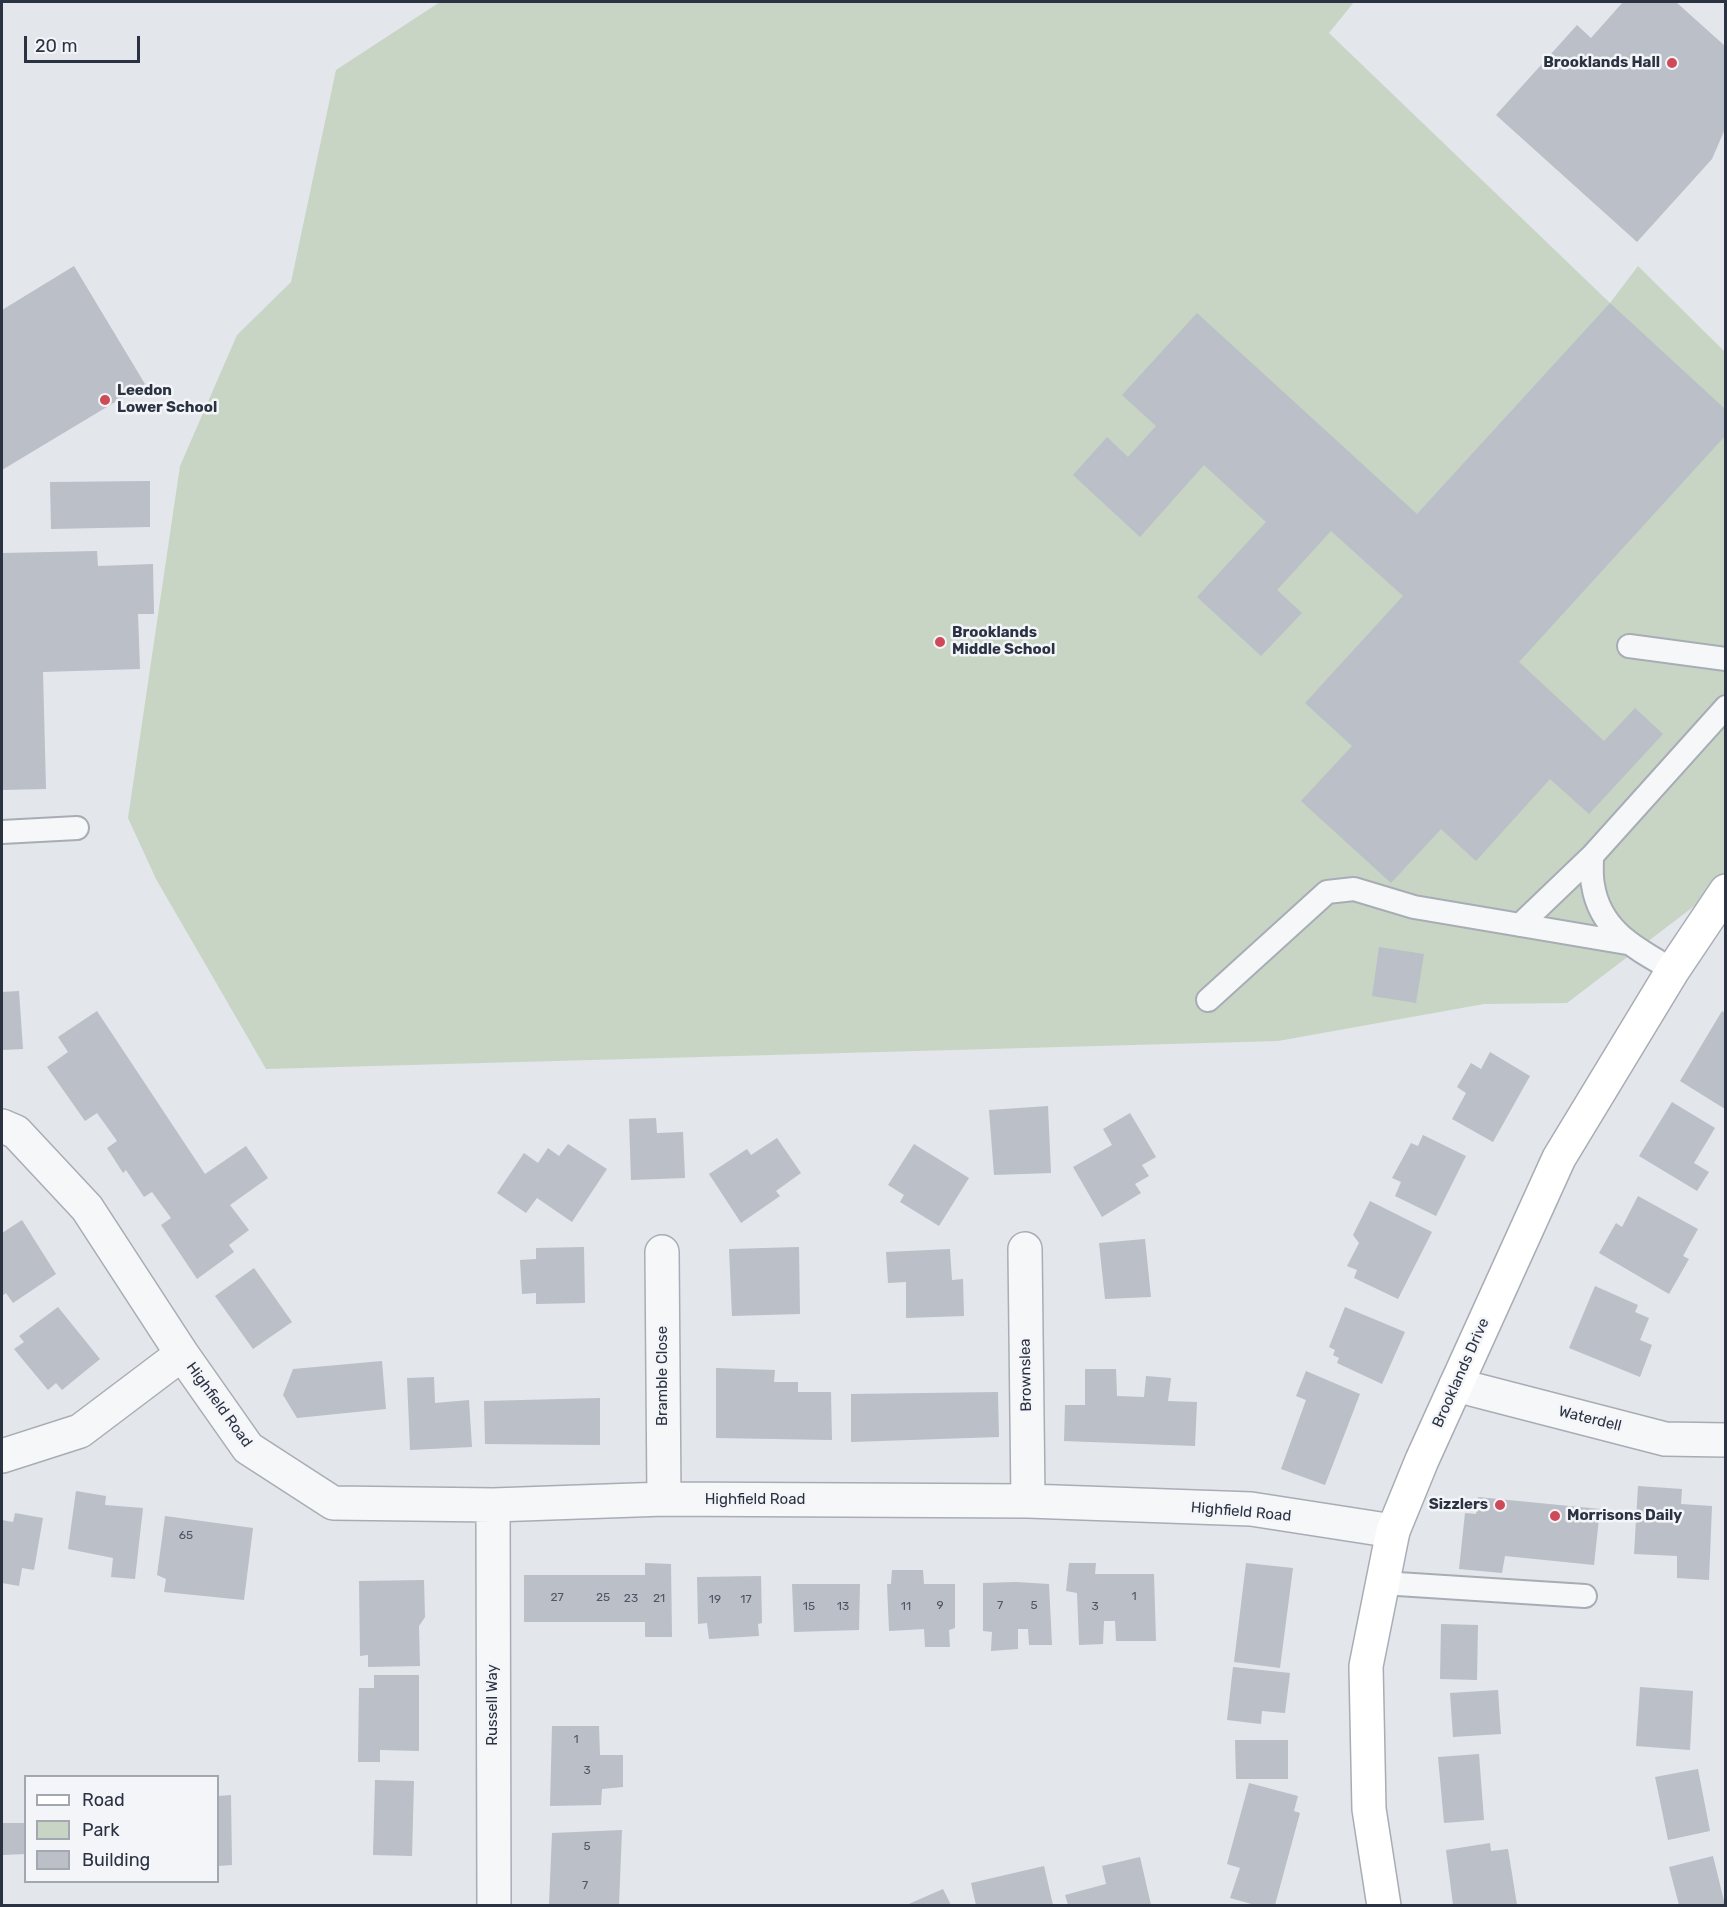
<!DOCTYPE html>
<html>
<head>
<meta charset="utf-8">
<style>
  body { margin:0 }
  #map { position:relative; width:1727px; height:1907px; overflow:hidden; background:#e3e6eb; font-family:Rubik,sans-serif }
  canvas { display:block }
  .frame { position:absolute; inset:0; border:3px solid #2b3343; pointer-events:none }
  .legend { position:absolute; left:24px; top:1775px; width:195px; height:108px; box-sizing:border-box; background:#f3f5f8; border:2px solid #a3a7b0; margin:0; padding:8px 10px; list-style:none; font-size:18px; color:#2b3343 }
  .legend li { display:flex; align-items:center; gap:12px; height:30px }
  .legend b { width:30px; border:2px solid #a3a7b0 }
  .scale { position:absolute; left:24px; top:36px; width:116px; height:27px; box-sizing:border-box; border:3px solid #2b3343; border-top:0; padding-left:8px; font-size:18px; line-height:21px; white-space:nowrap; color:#2b3343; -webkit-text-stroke:4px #f3f5f8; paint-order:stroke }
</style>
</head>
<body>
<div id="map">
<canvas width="1727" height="1907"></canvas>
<div class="frame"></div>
<ul class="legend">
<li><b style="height:8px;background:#fff"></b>Road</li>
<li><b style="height:16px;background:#c8d5c4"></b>Park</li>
<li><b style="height:16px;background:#babfc8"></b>Building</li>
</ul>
<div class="scale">20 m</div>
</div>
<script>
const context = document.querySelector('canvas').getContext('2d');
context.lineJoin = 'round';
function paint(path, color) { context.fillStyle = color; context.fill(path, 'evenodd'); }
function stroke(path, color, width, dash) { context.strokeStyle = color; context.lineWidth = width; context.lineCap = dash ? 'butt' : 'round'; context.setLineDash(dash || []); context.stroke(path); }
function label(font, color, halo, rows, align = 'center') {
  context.font = font + ' Rubik,sans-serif'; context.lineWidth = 5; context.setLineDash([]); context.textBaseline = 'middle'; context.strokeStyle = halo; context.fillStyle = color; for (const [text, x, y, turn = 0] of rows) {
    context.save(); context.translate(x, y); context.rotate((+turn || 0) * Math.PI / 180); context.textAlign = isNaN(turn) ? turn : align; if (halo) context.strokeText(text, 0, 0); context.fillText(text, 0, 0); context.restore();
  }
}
paint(new Path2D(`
  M 440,2 L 1354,2 L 1329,33 L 1610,303 L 1638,266 L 1725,352 L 1725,873 L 1718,888 L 1567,1003 L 1484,1004 L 1278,1041 L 266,1069 L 156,879 L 128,818 L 180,466 L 237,335 L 291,282 L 336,70 Z`), '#c8d5c4');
paint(new Path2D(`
  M 1623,2 L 1676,2 L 1725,46 L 1725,129 L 1712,159 L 1637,242 L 1496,115 L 1577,25 L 1591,38 Z
  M 74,266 L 145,384 L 2,470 L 2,310 Z
  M 1610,303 L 1725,409 L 1725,436 L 1519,662 L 1604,741 L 1635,708 L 1663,734 L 1589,814 L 1550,779 L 1476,861 L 1441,829 L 1391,883 L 1301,801 L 1352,746 L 1305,703 L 1403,596 L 1331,531 L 1277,590 L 1302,613 L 1261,656 L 1197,597 L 1266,522 L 1204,465 L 1140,537 L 1073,475 L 1107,437 L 1128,457 L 1156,426 L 1122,395 L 1197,313 L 1417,514 Z
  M 150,481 L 150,527 L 51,529 L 50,482 Z
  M 97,551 L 98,566 L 153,564 L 154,614 L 138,614 L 140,669 L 43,672 L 46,789 L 2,790 L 2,553 Z
  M 1379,947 L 1424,954 L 1416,1003 L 1372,996 Z
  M 19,991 L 23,1049 L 2,1050 L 2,992 Z
  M 97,1011 L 205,1174 L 246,1146 L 268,1178 L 230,1205 L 249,1230 L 229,1245 L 234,1252 L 197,1279 L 161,1225 L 171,1218 L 152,1192 L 144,1197 L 126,1170 L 123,1173 L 107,1148 L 117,1141 L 97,1113 L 85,1121 L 47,1067 L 68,1052 L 58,1037 Z
  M 1722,1011 L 1725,1013 L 1725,1109 L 1680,1081 Z
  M 1490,1052 L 1530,1076 L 1493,1142 L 1452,1119 L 1466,1093 L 1457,1087 L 1471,1063 L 1481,1069 Z
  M 1672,1102 L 1715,1128 L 1694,1163 L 1709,1172 L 1697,1191 L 1639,1156 Z
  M 1048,1106 L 1051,1173 L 994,1175 L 989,1110 Z
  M 1130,1113 L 1156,1157 L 1142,1165 L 1149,1176 L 1135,1184 L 1141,1193 L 1102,1217 L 1073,1167 L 1112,1145 L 1103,1129 Z
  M 656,1118 L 657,1133 L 683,1132 L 685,1178 L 631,1180 L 629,1119 Z
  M 1423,1135 L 1466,1156 L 1436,1216 L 1395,1196 L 1401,1182 L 1392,1178 L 1411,1143 L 1418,1146 Z
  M 777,1138 L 801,1173 L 776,1191 L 780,1196 L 741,1223 L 709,1174 L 747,1149 L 751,1155 Z
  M 568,1144 L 607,1169 L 572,1222 L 537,1198 L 526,1213 L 497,1193 L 524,1153 L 538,1163 L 548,1148 L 559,1156 Z
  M 914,1144 L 969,1178 L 939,1226 L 900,1202 L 904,1195 L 888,1185 Z
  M 1638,1196 L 1698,1229 L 1683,1256 L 1689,1259 L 1669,1294 L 1599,1253 L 1616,1223 L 1622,1227 Z
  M 1370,1201 L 1432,1232 L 1398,1299 L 1354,1278 L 1357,1270 L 1347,1266 L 1359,1243 L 1353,1235 Z
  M 22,1220 L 56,1274 L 13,1303 L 6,1293 L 2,1296 L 2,1233 Z
  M 1145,1239 L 1151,1297 L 1105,1299 L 1099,1243 Z
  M 584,1247 L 585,1303 L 536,1304 L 536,1293 L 522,1294 L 520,1260 L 536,1259 L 536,1248 Z
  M 799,1247 L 800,1314 L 732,1316 L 729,1249 Z
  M 950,1249 L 952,1280 L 963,1279 L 964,1316 L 906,1318 L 906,1282 L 888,1283 L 886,1252 Z
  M 254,1268 L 292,1322 L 253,1349 L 215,1296 Z
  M 1595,1286 L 1638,1305 L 1635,1312 L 1649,1318 L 1640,1340 L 1652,1345 L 1640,1377 L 1569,1348 Z
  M 58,1307 L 100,1359 L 62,1390 L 56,1383 L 48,1390 L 14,1349 L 24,1342 L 19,1336 Z
  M 1345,1307 L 1405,1332 L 1382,1384 L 1337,1363 L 1339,1358 L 1333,1355 L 1335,1350 L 1329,1347 Z
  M 382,1361 L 386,1409 L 297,1418 L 283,1395 L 293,1369 Z
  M 716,1368 L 775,1370 L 774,1382 L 798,1382 L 798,1392 L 831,1392 L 832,1440 L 716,1438 Z
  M 1085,1369 L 1116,1369 L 1117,1396 L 1144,1397 L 1146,1376 L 1171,1378 L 1168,1401 L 1197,1402 L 1195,1446 L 1064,1441 L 1065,1405 L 1085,1405 Z
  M 1306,1371 L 1360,1394 L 1325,1485 L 1281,1469 L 1306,1400 L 1296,1396 Z
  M 434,1377 L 435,1403 L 469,1400 L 472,1447 L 410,1450 L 407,1378 Z
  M 998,1392 L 999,1437 L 851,1442 L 851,1394 Z
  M 600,1398 L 600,1445 L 485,1444 L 484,1401 Z
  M 1638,1486 L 1682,1489 L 1681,1504 L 1712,1506 L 1709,1580 L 1677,1578 L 1677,1556 L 1634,1554 Z
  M 76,1491 L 106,1496 L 105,1505 L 143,1508 L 135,1579 L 111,1577 L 113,1558 L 68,1549 Z
  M 1478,1497 L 1600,1509 L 1594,1565 L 1505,1556 L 1502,1573 L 1459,1569 L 1465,1513 L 1476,1514 Z
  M 15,1513 L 43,1518 L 34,1570 L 22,1568 L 19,1586 L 2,1583 L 2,1520 L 13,1522 Z
  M 165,1516 L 253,1528 L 244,1600 L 164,1592 L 166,1579 L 157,1575 Z
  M 645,1563 L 671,1564 L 672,1637 L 645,1637 L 645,1622 L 524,1622 L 524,1575 L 645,1575 Z
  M 1069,1563 L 1096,1563 L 1095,1574 L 1154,1574 L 1156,1641 L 1116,1641 L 1115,1621 L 1104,1621 L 1103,1644 L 1079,1645 L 1077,1593 L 1066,1591 Z
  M 1246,1563 L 1293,1568 L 1280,1668 L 1234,1662 Z
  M 892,1570 L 923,1570 L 924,1584 L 955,1584 L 955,1628 L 949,1630 L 950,1647 L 925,1647 L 924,1629 L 889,1631 L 887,1584 L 891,1584 Z
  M 761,1576 L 762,1623 L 758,1624 L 759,1636 L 709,1639 L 707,1623 L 698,1624 L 697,1577 Z
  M 424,1580 L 425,1617 L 419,1626 L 420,1666 L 368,1667 L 368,1655 L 360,1656 L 359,1581 Z
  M 1016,1582 L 1049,1584 L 1052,1645 L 1029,1645 L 1028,1629 L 1018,1629 L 1018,1649 L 991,1651 L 992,1632 L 983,1631 L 983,1583 Z
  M 792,1584 L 860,1584 L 859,1630 L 794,1632 Z
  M 1441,1624 L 1478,1625 L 1477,1680 L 1440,1679 Z
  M 1233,1667 L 1290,1673 L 1285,1713 L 1262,1711 L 1261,1724 L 1227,1720 Z
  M 374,1675 L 419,1675 L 419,1751 L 380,1750 L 380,1762 L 358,1762 L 359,1688 L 374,1688 Z
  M 1640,1687 L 1693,1691 L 1690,1750 L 1636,1746 Z
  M 1498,1690 L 1501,1734 L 1453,1737 L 1450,1693 Z
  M 552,1726 L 599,1726 L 600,1755 L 623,1755 L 623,1787 L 602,1789 L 601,1805 L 550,1806 Z
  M 1235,1740 L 1288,1740 L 1288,1779 L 1236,1779 Z
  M 1479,1754 L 1484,1820 L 1444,1823 L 1438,1757 Z
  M 1698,1769 L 1710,1831 L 1668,1840 L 1655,1777 Z
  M 375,1780 L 414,1781 L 412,1856 L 373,1855 Z
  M 1249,1783 L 1298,1796 L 1294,1811 L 1300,1813 L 1275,1905 L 1255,1905 L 1230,1898 L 1240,1868 L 1227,1864 Z
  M 231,1795 L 232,1865 L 218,1866 L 218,1796 Z
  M 2,1823 L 26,1823 L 26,1854 L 2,1855 Z
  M 622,1830 L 619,1905 L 549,1905 L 552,1833 Z
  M 1490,1843 L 1491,1851 L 1508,1849 L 1517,1905 L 1453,1905 L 1446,1850 Z
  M 1713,1856 L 1725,1905 L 1679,1905 L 1669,1867 Z
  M 1140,1857 L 1151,1905 L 1068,1905 L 1065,1895 L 1106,1884 L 1102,1866 Z
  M 1044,1866 L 1053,1905 L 976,1905 L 971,1883 Z
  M 943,1889 L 951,1905 L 907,1905 L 911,1903 Z`), '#babfc8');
const lane = new Path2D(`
  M 1629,646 L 1726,659
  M 2,832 L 77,828
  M 1520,925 L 1592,856
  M 1673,970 C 1637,949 1600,931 1593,885 C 1591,876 1592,865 1592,856 L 1726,707
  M 1208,1000 L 1327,892 L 1354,889 L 1414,907 L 1627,943
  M 1382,1583 L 1585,1596`);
const street = new Path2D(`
  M 2,1126 L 16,1132 L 87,1208 L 182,1354 L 248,1448 L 333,1503 L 493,1505 L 664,1499 L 1028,1501 L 1251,1509 L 1393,1531
  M 1025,1249 L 1028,1501
  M 662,1252 L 664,1499
  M 1456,1385 L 1665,1439 L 1726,1440
  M 2,1456 L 80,1431 L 182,1354
  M 493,1505 L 494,1906`);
const secondary = new Path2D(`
  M 1384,1906 L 1369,1809 L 1366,1666 L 1393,1531 L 1422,1460 L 1559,1158 L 1673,970 L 1726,891`);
stroke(lane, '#a8adb5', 26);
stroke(street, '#a8adb5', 36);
stroke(secondary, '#a8adb5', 36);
stroke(lane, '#f6f7f9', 22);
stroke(street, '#f6f7f9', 33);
stroke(secondary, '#fff', 33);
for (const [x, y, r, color] of [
  [1672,63,6,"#ce4a59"],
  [105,400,6,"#ce4a59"],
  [940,642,6,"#ce4a59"],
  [1500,1505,6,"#ce4a59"],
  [1555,1516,6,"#ce4a59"]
]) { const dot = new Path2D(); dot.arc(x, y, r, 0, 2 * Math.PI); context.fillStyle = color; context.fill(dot); stroke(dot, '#f3f5f8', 2); }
label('12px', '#4f5664', null, [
  ["65",186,1536],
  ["1",1134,1597],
  ["27",557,1598],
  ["25",603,1598],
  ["23",631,1599],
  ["21",659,1599],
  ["19",715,1600],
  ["17",746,1600],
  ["9",940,1606],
  ["7",1000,1606],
  ["5",1034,1606],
  ["15",809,1607],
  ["13",843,1607],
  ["11",906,1607],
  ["3",1095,1607],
  ["1",576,1740],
  ["3",587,1771],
  ["5",587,1847],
  ["7",585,1886]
]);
label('bold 15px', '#2b3343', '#f3f5f8', [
  ["Brooklands Hall",1660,63,"right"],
  ["Leedon",117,391],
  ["Lower School",117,408],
  ["Brooklands",952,633],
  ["Middle School",952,650],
  ["Sizzlers",1488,1505,"right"],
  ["Morrisons Daily",1567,1516]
], 'left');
label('15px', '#2b3343', '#f3f5f8', [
  ["Brooklands Drive",1461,1373,-66],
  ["Brownslea",1026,1375,-91],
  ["Bramble Close",663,1376,-90],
  ["Highfield Road",219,1405,54],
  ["Waterdell",1590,1419,14],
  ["Highfield Road",755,1500],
  ["Highfield Road",1241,1512,5],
  ["Russell Way",493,1705,-90]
]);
</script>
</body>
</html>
